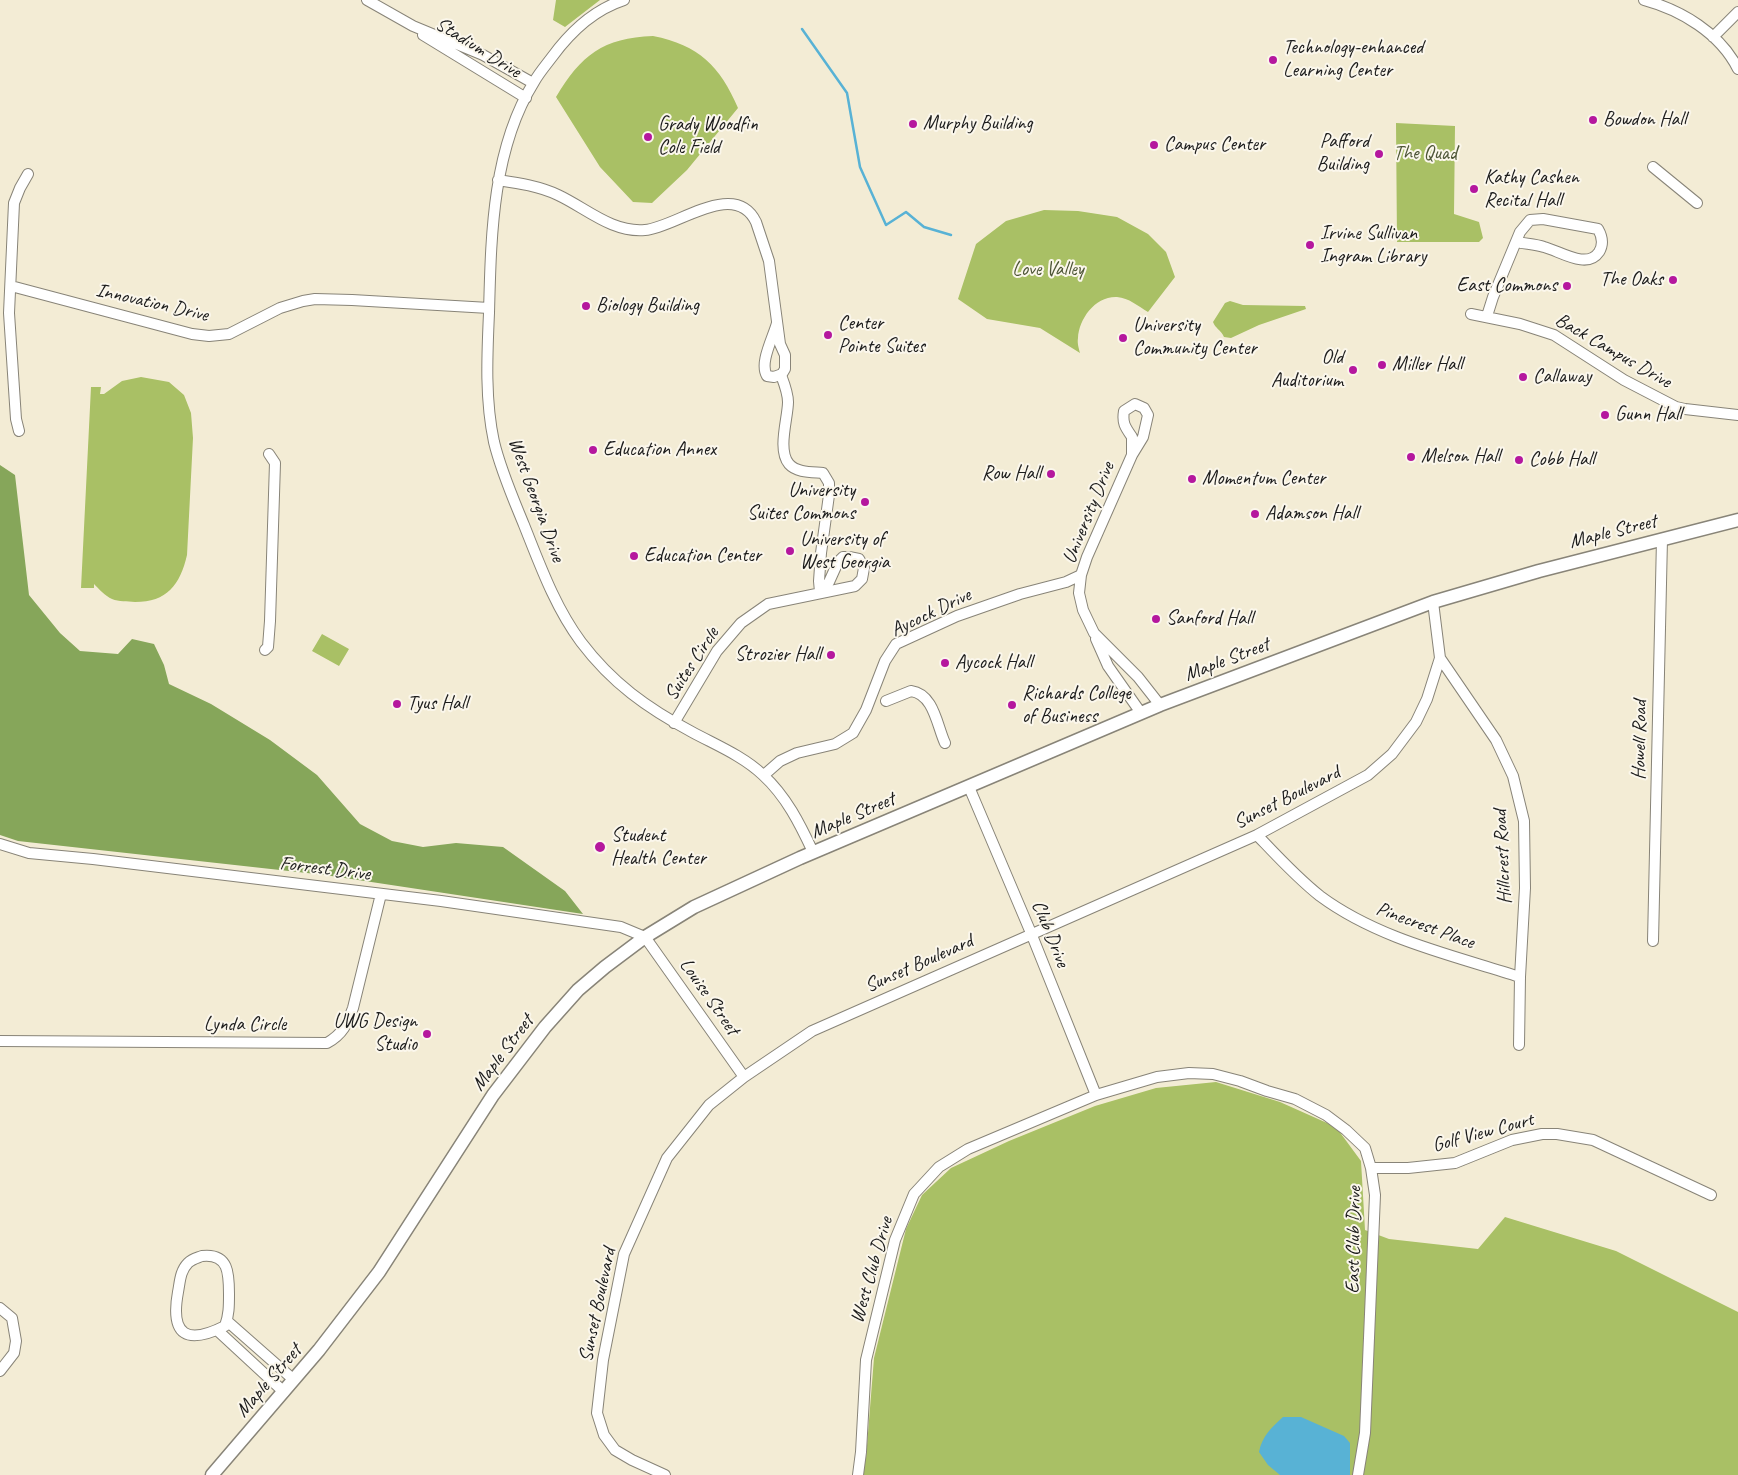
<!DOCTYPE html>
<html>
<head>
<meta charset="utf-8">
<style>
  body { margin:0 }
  canvas { display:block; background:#f3ecd5 }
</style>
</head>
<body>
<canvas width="1738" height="1475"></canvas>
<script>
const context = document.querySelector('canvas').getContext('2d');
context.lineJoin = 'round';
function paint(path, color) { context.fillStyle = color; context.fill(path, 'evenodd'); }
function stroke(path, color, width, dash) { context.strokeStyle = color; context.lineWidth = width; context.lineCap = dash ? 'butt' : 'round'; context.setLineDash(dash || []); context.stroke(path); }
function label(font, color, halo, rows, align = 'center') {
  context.font = font + ' Caveat,sans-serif'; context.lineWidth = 4; context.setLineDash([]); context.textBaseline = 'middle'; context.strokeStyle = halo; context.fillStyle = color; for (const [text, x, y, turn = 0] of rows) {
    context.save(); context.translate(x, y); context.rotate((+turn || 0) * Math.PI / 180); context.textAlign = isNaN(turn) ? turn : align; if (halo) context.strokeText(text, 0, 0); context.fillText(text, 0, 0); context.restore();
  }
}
paint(new Path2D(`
  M 556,0 L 600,0 L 565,27 L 553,20 Z
  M 653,36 C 699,45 720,66 738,108 L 687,170 L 652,203 L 633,202 L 600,167 L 556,97 C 581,55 603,38 653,36 Z
  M 1396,123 L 1455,126 L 1454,214 L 1479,222 L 1483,238 L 1479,242 L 1397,242 Z
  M 1044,210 L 1078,211 L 1117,217 L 1148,234 L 1166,252 L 1175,277 L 1148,312 C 1138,306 1129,298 1117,297 C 1095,296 1079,319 1078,338 C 1077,343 1079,349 1080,353 L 1040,328 L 987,319 L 958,299 L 976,244 L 1006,221 Z
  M 1230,301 L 1243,305 L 1305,306 L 1306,309 L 1259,325 L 1231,338 L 1224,337 C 1221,330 1215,328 1213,322 L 1225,303 Z
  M 141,377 L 169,382 L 184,395 L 191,413 L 193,438 L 187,555 C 180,585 167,602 135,602 C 127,601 119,602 112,599 C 105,596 99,589 94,584 L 94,588 L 81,588 L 91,387 L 101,387 L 100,394 L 104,394 L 122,381 Z
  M 322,634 L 349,649 L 339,666 L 312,651 Z
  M 1216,1082 L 1280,1102 L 1336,1127 L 1361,1161 L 1365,1230 L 1389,1239 L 1478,1249 L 1505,1217 L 1616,1251 L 1738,1312 L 1738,1475 L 860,1475 L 866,1458 L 874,1358 L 906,1229 L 922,1195 L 951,1168 L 1009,1141 L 1095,1106 L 1156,1088 Z`), '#a9c065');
paint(new Path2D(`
  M 0,465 L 15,475 L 29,595 L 60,633 L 80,651 L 118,654 L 132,639 L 154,644 L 164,665 L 169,684 L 211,704 L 270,740 L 317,775 L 360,824 L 392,841 L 423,847 L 456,843 L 503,847 L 565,891 L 583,914 L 325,875 L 18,841 L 0,835 Z`), '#86a65a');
paint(new Path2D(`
  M 1283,1417 L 1301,1417 L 1344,1436 L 1350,1443 L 1350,1475 L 1280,1475 L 1268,1465 L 1259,1452 C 1262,1436 1272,1427 1283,1417 Z`), '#58b2d5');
stroke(new Path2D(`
  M 802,29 L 847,93 L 860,167 L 886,225 L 906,212 L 924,227 L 951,235`), '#58b2d5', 2.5);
const minor = new Path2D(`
  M 367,0 L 413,26 L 483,55 L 533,83
  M 624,0 C 593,10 571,31 552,57 C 546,65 539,73 534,82 C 492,149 491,237 489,313 C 487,357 485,400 494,442 C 501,471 513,498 524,525 C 540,565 555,607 581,642 C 612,683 647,708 692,732 C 716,745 743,756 763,775 C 786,796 800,824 813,852
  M 1644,0 C 1681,10 1720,33 1738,69
  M 423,35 L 526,98
  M 1713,37 L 1738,12
  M 1653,167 L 1697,203
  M 498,180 C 518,183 539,186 558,195 C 586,208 612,233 645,230 C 675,228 735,178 756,222 L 769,261 L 780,344 L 785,355 L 785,369 L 782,374 L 774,377 L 767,376 C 759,363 773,338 777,323
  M 11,286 L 192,334 L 209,336 L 229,334 L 280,308 L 303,301 L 315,299 L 352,300 L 489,308
  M 1471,314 L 1520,324 L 1554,335 L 1624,380 L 1676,407 L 1685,409 L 1738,415
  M 1487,316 L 1493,297 L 1520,232 L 1530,220 L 1543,219 L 1598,229 C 1602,236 1604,244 1599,252 C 1587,270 1560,251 1544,247 C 1535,244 1526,244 1517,242
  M 781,375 C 784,383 788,393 788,402 C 788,418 777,450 789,464 C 797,473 812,472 823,473 L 829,483 L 829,495 L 821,553 L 819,581 L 820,592
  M 19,431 L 16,419 L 9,313 L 14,203 L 20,188 L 28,174
  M 1132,455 L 1132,437 C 1125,427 1122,423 1124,411 L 1135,404 L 1144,408 L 1148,415 L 1143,437 L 1132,455 L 1087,557 L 1081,575 L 1079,593 L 1083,610 L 1094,633 L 1138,677 L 1160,705
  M 1096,639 L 1108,666 L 1141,713
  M 265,650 L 268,647 L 270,621 L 275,463 L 269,454
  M 1440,658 L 1496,740 L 1513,776 L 1524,821 L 1525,888 L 1520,977 L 1519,1045
  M 886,701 L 911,691 C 934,694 937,726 945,743
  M 674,723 L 717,651 L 741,623 L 768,604 L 855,586 L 862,579 L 864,568 L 859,559 L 849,557 L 843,557 L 838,562 L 829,582 L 820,592
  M 764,775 L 780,761 L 797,753 L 835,744 L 853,733 L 866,710 L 885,661 L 896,644 L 957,616 L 1020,594 L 1066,582 L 1081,575
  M 969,787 L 1031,933 L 1096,1095
  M 1257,835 C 1277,856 1297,878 1320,896 C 1378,939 1452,955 1520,977
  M 0,844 L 29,853 L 93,859 L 441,901 L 621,927 L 645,937 L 744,1077
  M 1653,941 L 1662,539
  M 0,1041 L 327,1043 C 343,1034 347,1024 353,1008 L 381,894
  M 1371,1168 L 1408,1168 L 1455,1163 L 1512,1140 L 1542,1134 L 1557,1134 L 1593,1140 L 1711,1195
  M 202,1256 C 229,1253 229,1274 229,1294 C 229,1306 229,1315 225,1326 C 187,1345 170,1336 178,1292 C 180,1282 180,1271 188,1263 C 192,1259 197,1258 202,1256 Z
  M 0,1308 L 12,1318 L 16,1341 L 14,1353 L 0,1371
  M 227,1321 L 294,1380
  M 217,1330 L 284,1392
  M 665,1475 L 632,1460 L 615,1450 L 604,1435 L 597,1413 L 603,1360 L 624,1254 L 667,1158 L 709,1105 L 744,1077 L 812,1031 L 1257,835 L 1368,775 L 1392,754 L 1416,722 L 1427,699 L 1440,658 L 1433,602
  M 858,1475 L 861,1452 L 866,1360 L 895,1240 L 914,1194 L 939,1167 L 968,1149 L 1096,1095 L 1157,1077 L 1189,1073 L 1213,1074 L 1240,1081 L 1267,1091 L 1295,1099 L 1326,1115 L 1346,1130 L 1365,1148 L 1371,1168 L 1375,1195 L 1365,1433 L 1358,1475`);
const major = new Path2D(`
  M 212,1475 L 319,1350 L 379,1272 L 493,1095 L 545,1027 L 578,990 L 605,967 L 645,937 L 694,907 L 800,858 L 1160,705 L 1433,602 L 1539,571 L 1738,520`);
stroke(minor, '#888478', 12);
stroke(major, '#888478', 15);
stroke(minor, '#fff', 10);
stroke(major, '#fff', 12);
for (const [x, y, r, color] of [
  [1273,60,5,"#b5179e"],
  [1593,120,5,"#b5179e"],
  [913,124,5,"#b5179e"],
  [648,137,5,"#b5179e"],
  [1154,145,5,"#b5179e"],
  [1379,154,5,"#b5179e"],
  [1474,189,5,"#b5179e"],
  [1310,245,5,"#b5179e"],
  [1673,280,5,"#b5179e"],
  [1567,286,5,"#b5179e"],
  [586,306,5,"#b5179e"],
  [828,335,5,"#b5179e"],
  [1123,338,5,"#b5179e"],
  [1382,365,5,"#b5179e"],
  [1353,370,5,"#b5179e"],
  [1523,377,5,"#b5179e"],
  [1605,415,5,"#b5179e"],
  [593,450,5,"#b5179e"],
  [1411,457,5,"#b5179e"],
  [1519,460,5,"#b5179e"],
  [1051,474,5,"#b5179e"],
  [1192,479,5,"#b5179e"],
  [865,502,5,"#b5179e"],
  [1255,514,5,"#b5179e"],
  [790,551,5,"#b5179e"],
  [634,556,5,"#b5179e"],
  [1156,619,5,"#b5179e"],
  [831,655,5,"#b5179e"],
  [945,663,5,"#b5179e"],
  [397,704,5,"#b5179e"],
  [1012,705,5,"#b5179e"],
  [600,847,6,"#b5179e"],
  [427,1034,5,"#b5179e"]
]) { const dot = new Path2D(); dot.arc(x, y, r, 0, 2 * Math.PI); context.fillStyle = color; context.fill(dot); stroke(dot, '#fbf7ec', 2); }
label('20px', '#1c1c1c', '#fbf7ec', [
  ["Stadium Drive",478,48,32],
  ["Innovation Drive",152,303,13],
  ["Back Campus Drive",1613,351,30],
  ["West Georgia Drive",536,500,70],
  ["University Drive",1089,513,-68],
  ["Maple Street",1613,532,-14],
  ["Aycock Drive",931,613,-26],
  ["Maple Street",1227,660,-21],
  ["Suites Circle",692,664,-57],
  ["Howell Road",1640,740,-89],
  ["Sunset Boulevard",1287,798,-27],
  ["Maple Street",853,816,-23],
  ["Hillcrest Road",1503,857,-93],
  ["Forrest Drive",325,869,7],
  ["Pinecrest Place",1425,926,20],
  ["Club Drive",1050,934,68],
  ["Sunset Boulevard",919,964,-24],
  ["Louise Street",709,997,55],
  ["Lynda Circle",245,1025],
  ["Maple Street",503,1053,-53],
  ["Golf View Court",1483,1133,-15],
  ["East Club Drive",1354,1240,-89],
  ["West Club Drive",872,1270,-74],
  ["Sunset Boulevard",598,1305,-78],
  ["Maple Street",269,1381,-49]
]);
label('20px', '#1c1c1c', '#fbf7ec', [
  ["Technology-enhanced",1283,48],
  ["Learning Center",1283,71],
  ["Bowdon Hall",1603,120],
  ["Murphy Building",923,124],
  ["Grady Woodfin",658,125],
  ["Cole Field",658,148],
  ["Pafford",1369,142,"right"],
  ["Building",1369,165,"right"],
  ["Campus Center",1164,145],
  ["Kathy Cashen",1484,178],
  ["Recital Hall",1484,201],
  ["Irvine Sullivan",1320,234],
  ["Ingram Library",1320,257],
  ["The Oaks",1663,280,"right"],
  ["East Commons",1557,286,"right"],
  ["Biology Building",596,306],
  ["Center",838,324],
  ["Pointe Suites",838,347],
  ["University",1133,326],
  ["Community Center",1133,349],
  ["Old",1343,358,"right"],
  ["Auditorium",1343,381,"right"],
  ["Miller Hall",1392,365],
  ["Callaway",1533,377],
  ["Gunn Hall",1615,415],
  ["Education Annex",603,450],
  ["Melson Hall",1421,457],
  ["Cobb Hall",1529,460],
  ["Row Hall",1041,474,"right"],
  ["Momentum Center",1202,479],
  ["University",855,491,"right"],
  ["Suites Commons",855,514,"right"],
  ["Adamson Hall",1265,514],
  ["University of",800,540],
  ["West Georgia",800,563],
  ["Education Center",644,556],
  ["Sanford Hall",1166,619],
  ["Strozier Hall",821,655,"right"],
  ["Aycock Hall",955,663],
  ["Richards College",1022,694],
  ["of Business",1022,717],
  ["Tyus Hall",407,704],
  ["Student",611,836],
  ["Health Center",611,859],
  ["UWG Design",417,1022,"right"],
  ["Studio",417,1045,"right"]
], 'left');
label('20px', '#4d5536', '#fbf7ec', [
  ["The Quad",1425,154],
  ["Love Valley",1048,270]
]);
</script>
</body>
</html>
